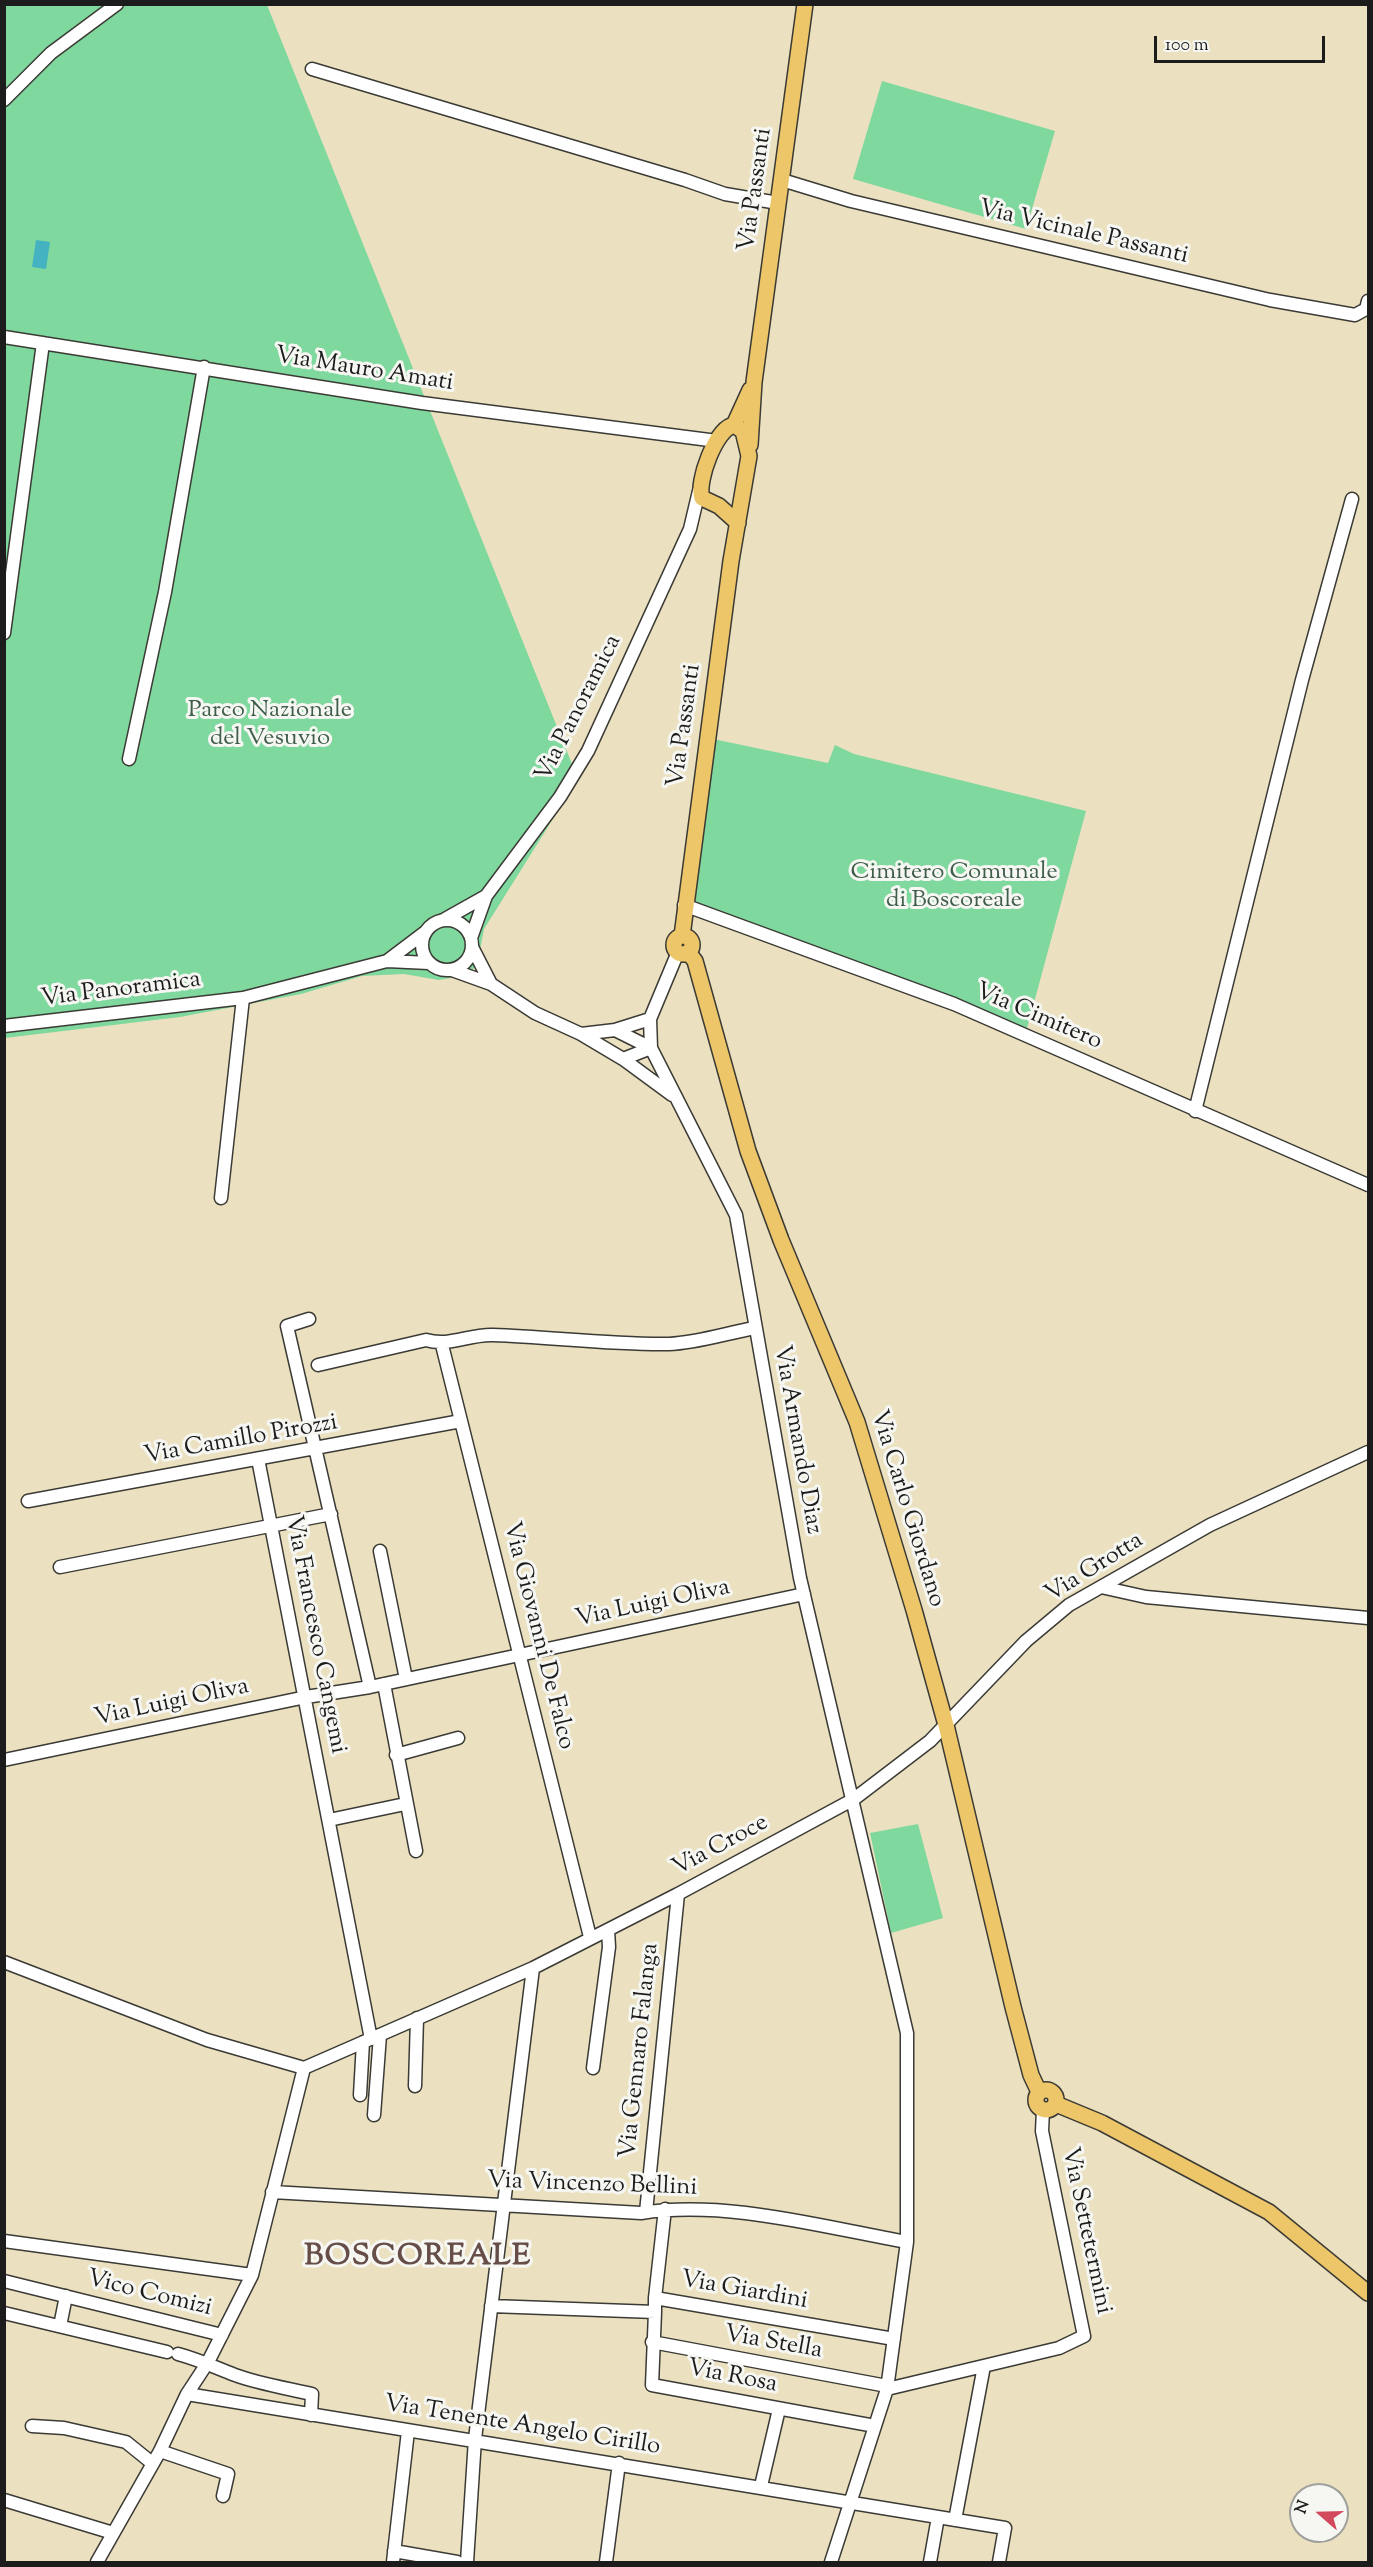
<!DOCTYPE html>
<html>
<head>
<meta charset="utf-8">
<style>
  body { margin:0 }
  #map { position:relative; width:1373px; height:2567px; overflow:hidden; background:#ebe1c0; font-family:"Sorts Mill Goudy",serif }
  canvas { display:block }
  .frame { position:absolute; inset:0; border:6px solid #1c1c1c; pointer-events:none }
  .north { position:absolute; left:1289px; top:2483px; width:60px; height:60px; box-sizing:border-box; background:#f6f6f2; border:2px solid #9f9f9c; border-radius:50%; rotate:290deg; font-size:16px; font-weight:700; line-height:24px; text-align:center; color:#1c1c1c }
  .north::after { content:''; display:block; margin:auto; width:21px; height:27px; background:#d1495b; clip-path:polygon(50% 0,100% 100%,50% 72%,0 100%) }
  .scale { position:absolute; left:1154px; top:36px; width:171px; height:27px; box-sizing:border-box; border:3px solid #1c1c1c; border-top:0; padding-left:8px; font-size:18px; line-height:21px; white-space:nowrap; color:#1c1c1c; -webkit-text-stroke:4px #f6f6f2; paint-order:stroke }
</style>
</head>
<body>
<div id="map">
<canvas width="1373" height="2567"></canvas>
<div class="frame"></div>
<div class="north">N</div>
<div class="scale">100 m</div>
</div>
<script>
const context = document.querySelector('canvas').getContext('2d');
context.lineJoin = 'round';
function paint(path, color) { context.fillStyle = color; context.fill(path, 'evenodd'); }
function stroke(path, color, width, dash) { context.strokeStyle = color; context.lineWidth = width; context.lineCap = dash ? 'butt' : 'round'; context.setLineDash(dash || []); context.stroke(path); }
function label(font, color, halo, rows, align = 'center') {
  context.font = font + ' "Sorts Mill Goudy",serif'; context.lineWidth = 6; context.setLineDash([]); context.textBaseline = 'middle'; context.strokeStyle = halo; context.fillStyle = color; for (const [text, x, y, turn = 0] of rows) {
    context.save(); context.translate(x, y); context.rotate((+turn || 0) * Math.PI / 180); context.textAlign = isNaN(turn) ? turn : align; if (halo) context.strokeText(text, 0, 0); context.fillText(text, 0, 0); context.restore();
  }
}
paint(new Path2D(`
  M 4,5 L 267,5 L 578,779 L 484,929 L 477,965 L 467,975 L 439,980 L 404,974 L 362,976 L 301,994 L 180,1017 L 5,1038 Z
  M 882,81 L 1055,131 L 1026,229 L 853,179 Z
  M 713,739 L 828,763 L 835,745 L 854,754 L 1086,811 L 1026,1032 L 691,904 Z
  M 918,1824 L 943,1918 L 891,1933 L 870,1833 Z`), '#7fd89d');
paint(new Path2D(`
  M 36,240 L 50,242 L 46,269 L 32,267 Z`), '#45b2c2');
const minor = new Path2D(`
  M 312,69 L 685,180 L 725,194 L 778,203
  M 4,100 L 51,53 L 117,4
  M 782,180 L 851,201 L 1270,300 L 1355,315 L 1366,309 L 1368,301
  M 4,337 L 422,403 L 717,441
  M 4,633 L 43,343
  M 129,759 L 165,592 L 204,367
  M 684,905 L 954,1004 L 1368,1185
  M 445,919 L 486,896
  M422 945a25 25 0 1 1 50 0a25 25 0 1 1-50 0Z
  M 471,938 L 486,896 L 560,797 L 588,751 L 690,529 L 699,491
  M 472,947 L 491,984
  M 387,961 L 424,933
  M 452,970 L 491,984 L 535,1013 L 581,1034 L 623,1059 L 672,1095
  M 4,1026 L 243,998 L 387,961 L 429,963
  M 615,1030 L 651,1048 L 736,1215 L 800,1578 L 907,2033 L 907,2242 L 887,2389 L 831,2562
  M 581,1034 L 615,1030 L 650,1019
  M 651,1048 L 650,1019 L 678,952
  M 623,1059 L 651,1048
  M 1195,1111 L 1302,680 L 1352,499
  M 221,1198 L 243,998
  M 309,1319 L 287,1326 L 370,1687
  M 442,1345 L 590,1937
  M 318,1365 L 426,1340 C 449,1347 469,1334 493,1335 C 552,1337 610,1345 669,1344 C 697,1343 727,1333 755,1328
  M 258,1459 L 371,2039
  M 28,1501 L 461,1421
  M 380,1551 L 406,1679
  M 60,1567 L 331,1514
  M 1101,1587 L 1146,1597 L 1368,1618
  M 384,1684 L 416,1851
  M 396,1755 L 458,1738
  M 4,1760 L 306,1697 L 370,1687 L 804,1594
  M 329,1820 L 405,1804
  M 4,1962 L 207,2040 L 304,2068
  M 304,2068 L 533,1968 L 678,1894 L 854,1799 L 930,1741 L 1026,1641 L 1069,1605 L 1210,1525 L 1368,1452
  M 593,2068 L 609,1947 L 608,1930
  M 415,2086 L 417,2018
  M 360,2095 L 363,2042
  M 374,2115 L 380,2035
  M 272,2192 L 641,2213 C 728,2200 821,2227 907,2242
  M 646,2212 L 678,1894
  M 4,2241 L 252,2275
  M 4,2281 L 222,2335
  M 655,2298 L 665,2209
  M 491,2306 L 655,2312 L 655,2298 L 894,2339
  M 655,2312 L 652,2385 L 875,2426
  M 4,2313 L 167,2352
  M 60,2326 L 66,2296
  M 652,2342 L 887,2386
  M 178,2354 C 200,2360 214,2367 235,2375 C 260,2384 286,2388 312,2394 L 311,2415
  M 887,2389 L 1059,2348 L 1084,2336 L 1042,2131 L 1043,2110
  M 187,2394 L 1005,2528 L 999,2562
  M 32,2426 L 64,2428 L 126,2442 L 152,2463
  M 160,2451 L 228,2474 L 223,2496
  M 761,2486 L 779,2409
  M 4,2500 L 113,2533
  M 955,2520 L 984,2366
  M 394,2551 L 457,2562
  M 97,2562 L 160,2451 L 187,2394 L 208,2362 L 252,2275 L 304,2068
  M 393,2562 L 408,2431
  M 467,2562 L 475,2439 L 533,1968
  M 606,2562 L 619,2463
  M 930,2562 L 938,2517`);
const major = new Path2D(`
  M 750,445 L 754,382 L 805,4
  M 738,523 L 719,506 L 702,498 C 696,482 716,428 734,425 L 750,390
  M 682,936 L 731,561 L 749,456 L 743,431 L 734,425
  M674 945a9 9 0 1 1 18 0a9 9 0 1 1-18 0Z
  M 688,952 L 695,961 L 748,1151 L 781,1240 L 857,1422 L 914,1610 L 946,1725 L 1013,2007 L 1031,2075 L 1039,2092
  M1036 2100a10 10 0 1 1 20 0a10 10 0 1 1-20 0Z
  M 1056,2104 L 1102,2123 L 1269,2212 L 1368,2293`);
stroke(minor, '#3b3a35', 15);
stroke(major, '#3b3a35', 18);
stroke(minor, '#fff', 12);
stroke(major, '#ecc669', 15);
label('24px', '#1c1c1c', '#f6f6f2', [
  ["Via Passanti",757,190,-82],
  ["Via Vicinale Passanti",1083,234,13],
  ["Via Mauro Amati",364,371,9],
  ["Via Panoramica",580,709,-63],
  ["Via Passanti",686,726,-82],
  ["Via Panoramica",121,991,-7],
  ["Via Cimitero",1038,1018,23],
  ["Via Armando Diaz",796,1440,80],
  ["Via Camillo Pirozzi",241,1441,-10],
  ["Via Carlo Giordano",906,1509,73],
  ["Via Grotta",1095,1569,-32],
  ["Via Luigi Oliva",653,1605,-12],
  ["Via Francesco Cangemi",314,1635,79],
  ["Via Giovanni De Falco",537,1636,76],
  ["Via Luigi Oliva",172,1704,-12],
  ["Via Croce",721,1847,-28],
  ["Via Gennaro Falanga",641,2051,-84],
  ["Via Vincenzo Bellini",592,2186,2],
  ["Via Settetermini",1085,2231,78],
  ["Via Giardini",744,2292,10],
  ["Vico Comizi",149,2295,14],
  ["Via Stella",773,2344,10],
  ["Via Rosa",732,2378,11],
  ["Via Tenente Angelo Cirillo",522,2427,9]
]);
label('24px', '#3f5e49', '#f6f6f2', [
  ["Parco Nazionale",270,712],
  ["del Vesuvio",270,740],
  ["Cimitero Comunale",954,874],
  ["di Boscoreale",954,902]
]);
context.letterSpacing = '1.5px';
label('bold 30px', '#664d47', '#f6f6f2', [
  ["BOSCOREALE",418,2259]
]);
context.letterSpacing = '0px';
</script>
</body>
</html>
